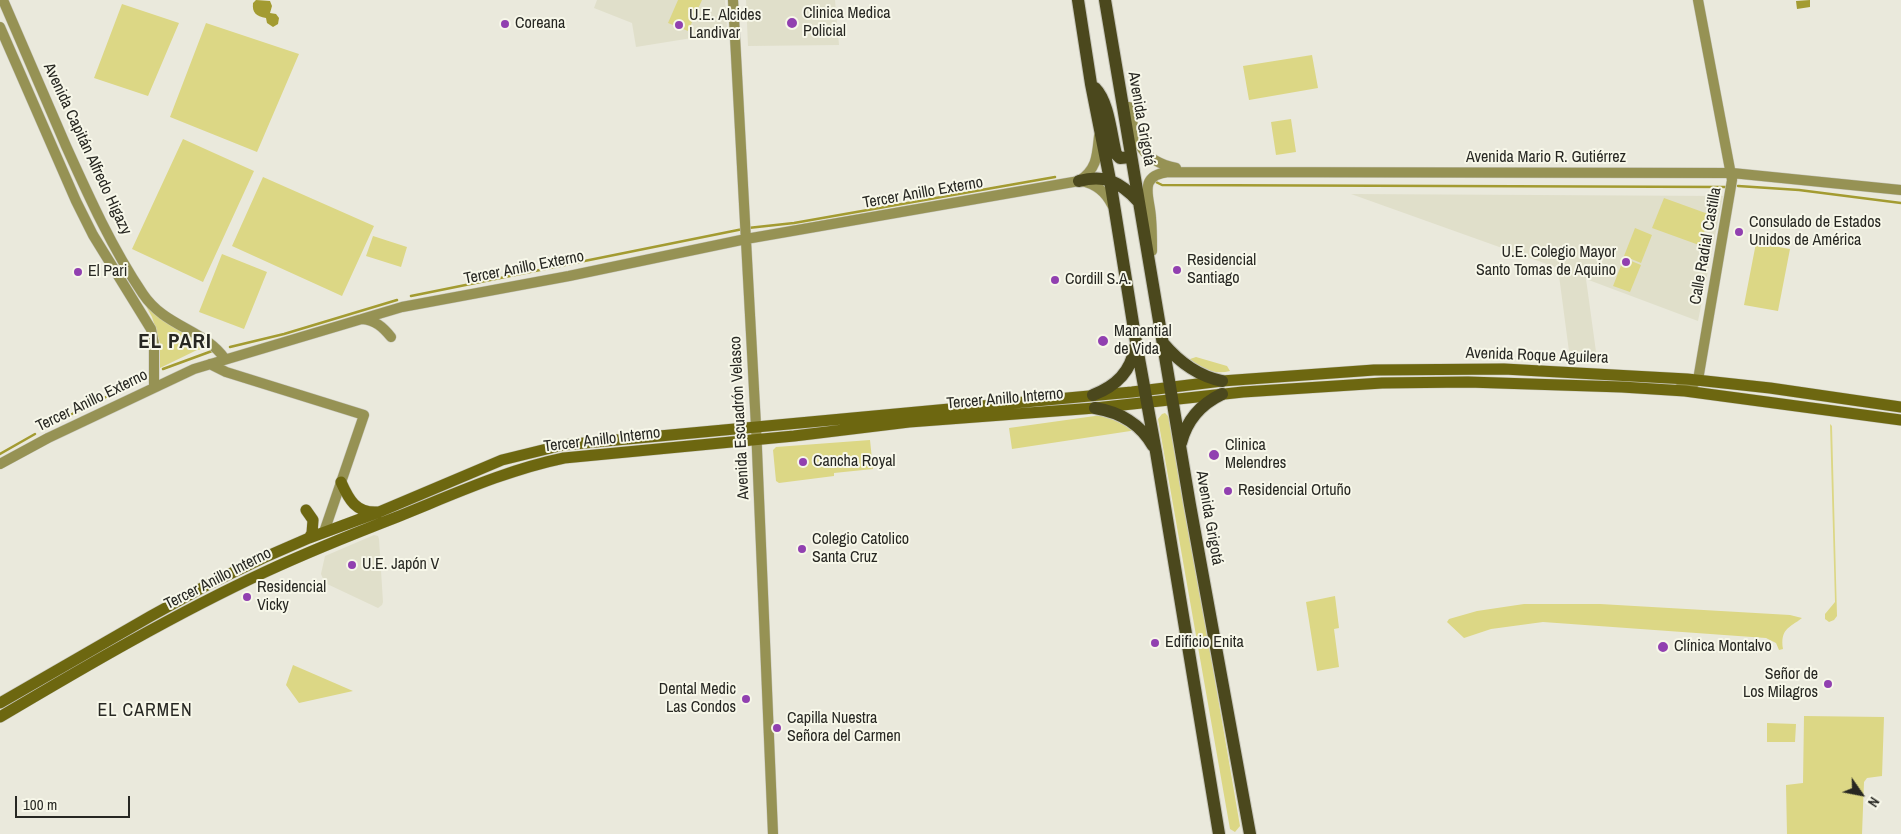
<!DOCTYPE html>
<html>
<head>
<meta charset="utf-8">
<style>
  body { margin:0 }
  #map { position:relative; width:1901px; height:834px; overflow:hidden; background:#eae9dc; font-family:"Archivo Narrow",sans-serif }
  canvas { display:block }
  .north { position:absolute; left:1836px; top:769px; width:50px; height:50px; -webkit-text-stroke:4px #f7f7e9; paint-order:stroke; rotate:123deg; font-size:14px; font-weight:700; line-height:20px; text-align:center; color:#272722 }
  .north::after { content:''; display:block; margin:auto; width:18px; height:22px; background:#272722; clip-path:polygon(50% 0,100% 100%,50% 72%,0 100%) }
  .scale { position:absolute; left:15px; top:796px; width:115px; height:22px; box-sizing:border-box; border:2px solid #272722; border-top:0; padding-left:6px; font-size:15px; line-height:18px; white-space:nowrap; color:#272722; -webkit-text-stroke:4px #f7f7e9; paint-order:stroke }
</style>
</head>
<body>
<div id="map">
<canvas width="1901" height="834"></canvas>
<div class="north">N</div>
<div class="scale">100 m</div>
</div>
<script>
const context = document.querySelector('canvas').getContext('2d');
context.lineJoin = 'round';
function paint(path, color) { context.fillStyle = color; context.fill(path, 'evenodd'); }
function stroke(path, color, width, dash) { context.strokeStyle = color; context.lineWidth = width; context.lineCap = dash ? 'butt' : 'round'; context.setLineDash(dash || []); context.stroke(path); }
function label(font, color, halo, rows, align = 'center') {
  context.font = font + ' "Archivo Narrow",sans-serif'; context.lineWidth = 4; context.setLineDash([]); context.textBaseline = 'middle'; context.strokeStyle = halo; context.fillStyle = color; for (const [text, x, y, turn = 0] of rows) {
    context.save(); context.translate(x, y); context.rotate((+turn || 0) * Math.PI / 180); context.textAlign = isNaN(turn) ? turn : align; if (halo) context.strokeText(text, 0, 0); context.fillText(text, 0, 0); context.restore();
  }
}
paint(new Path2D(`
  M 597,0 L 725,0 L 727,28 L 723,33 L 636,47 L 632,23 L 594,8 Z
  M 746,0 L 835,0 L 839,45 L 748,46 Z
  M 1351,194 L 1723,196 L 1698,321 L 1586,279 L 1597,359 L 1570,359 L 1558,268 Z
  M 374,535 L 378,536 L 379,539 L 383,602 L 382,605 L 378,608 L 325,583 L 321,574 L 325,556 Z`), '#e0dfca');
paint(new Path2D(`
  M 678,0 L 702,0 L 688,31 L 668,23 Z
  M 122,4 L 179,23 L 148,96 L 94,78 Z
  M 206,23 L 299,54 L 257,152 L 170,117 Z
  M 1312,55 L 1318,88 L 1249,100 L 1243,66 Z
  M 1291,119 L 1296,152 L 1276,155 L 1271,122 Z
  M 183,139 L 254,171 L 203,282 L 132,249 Z
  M 263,177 L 374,226 L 342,296 L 232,246 Z
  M 1664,198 L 1711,215 L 1699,245 L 1652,228 Z
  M 1635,228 L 1652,235 L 1641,263 L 1624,256 Z
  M 373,236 L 407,247 L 401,267 L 366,256 Z
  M 1756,243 L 1790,249 L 1778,311 L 1744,305 Z
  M 222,254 L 267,272 L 244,329 L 199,312 Z
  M 1624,258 L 1641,265 L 1630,292 L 1613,286 Z
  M 149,305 L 201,341 L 209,348 L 197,350 L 160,368 L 160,343 L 152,317 L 146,306 Z
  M 1196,357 L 1227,366 L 1230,371 C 1213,375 1202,368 1187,360 Z
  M 1165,413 L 1170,418 L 1240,826 L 1235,832 L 1230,829 L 1158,419 L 1162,414 Z
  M 1102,415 L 1118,418 L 1137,430 L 1012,449 L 1009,428 Z
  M 1830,424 L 1832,426 L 1837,616 L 1834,620 L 1829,622 L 1825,619 L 1825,614 L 1835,602 Z
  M 870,440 L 873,469 L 834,473 L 834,476 L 779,483 L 776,481 L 773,450 L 776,447 Z
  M 1335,596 L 1339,628 L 1334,629 L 1339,667 L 1317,671 L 1306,602 Z
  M 1524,604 L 1600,604 L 1790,615 L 1802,618 C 1789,628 1780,629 1783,649 L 1779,650 L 1776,643 L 1766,638 L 1543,622 L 1491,629 L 1464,638 L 1447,622 L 1449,619 L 1477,611 Z
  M 293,665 L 353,691 L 299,703 L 286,685 Z
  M 1804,716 L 1884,717 L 1882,776 L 1867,778 L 1864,782 L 1862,834 L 1787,834 L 1786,785 L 1803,783 Z
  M 1767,723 L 1796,724 L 1795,742 L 1767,742 Z`), '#dcd785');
paint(new Path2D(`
  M 256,0 L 270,1 L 272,6 L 270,13 L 276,14 L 279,18 L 278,24 L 273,27 L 267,23 L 266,18 C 256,16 252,13 253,3 Z
  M 1810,0 L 1810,7 L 1797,9 L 1796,1 Z`), '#a39b31');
stroke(new Path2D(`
  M 1156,182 L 1162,185 L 1726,187
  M 1738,186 L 1799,190 L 1901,203
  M 748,228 L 794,223 L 1055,177
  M 411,296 L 743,229
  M 230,347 L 284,334 L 397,300
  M 163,369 L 212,351
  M 60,420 L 114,393
  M 42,430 L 47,427
  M 0,454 L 35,434`), '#a39b31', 2.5);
const tertiary = new Path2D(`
  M 3,0 C 24,49 45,98 66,146 C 89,197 112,248 143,294 C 165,327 204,329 225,359
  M 733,0 L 756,426 L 773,834
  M 0,27 L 76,201 L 93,235 L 151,329 L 154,344 L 154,387
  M 1129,107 C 1136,141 1139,160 1176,168
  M 1082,181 C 1096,184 1106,192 1112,205
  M 1152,251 C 1152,240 1152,229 1151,218 C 1150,197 1137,176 1168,172 L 1732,173 L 1901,190
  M 362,319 C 375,320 383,327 391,337
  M 210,364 L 226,372 L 364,415 L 324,532
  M 1678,389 L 1692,385 L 1698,380 L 1732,180 L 1698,0
  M 0,464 L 48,438 L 194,369 L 402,307 L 569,276 L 746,239 L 1079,181 C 1097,169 1097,156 1099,136`);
const secondary = new Path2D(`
  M 341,482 C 349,500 356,513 377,512
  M 306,510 L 313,520 L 312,533 L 309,538
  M 0,703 L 151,616 L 209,584 L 263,558 L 309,538 L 379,512 L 502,460 L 563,445 L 1132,392 L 1222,381 L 1374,370 L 1504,369 L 1687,379 L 1770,388 L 1901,407
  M 0,717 C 86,666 175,614 265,572 C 308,552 353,534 397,517 C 452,495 506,470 564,458 L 794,436 L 909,422 L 1095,408 L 1243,392 L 1382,383 L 1468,382 L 1622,387 L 1685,391 L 1901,420`);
const primary = new Path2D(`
  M 1078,0 L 1091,84 L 1110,180 L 1136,342 L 1156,452 L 1219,834
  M 1105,0 L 1190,505 L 1250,834
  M 1095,88 C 1109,102 1111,135 1116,154 L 1120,158 L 1131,157
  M 1079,181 C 1105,174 1120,182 1138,201
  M 1163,343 C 1179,362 1198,376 1222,381
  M 1093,395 C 1116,386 1131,372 1135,347
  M 1095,408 C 1119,412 1141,424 1153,446
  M 1181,443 C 1187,419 1201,404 1222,394`);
stroke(tertiary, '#c7c6bb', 11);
stroke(secondary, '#c7c6bb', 12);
stroke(primary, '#c7c6bb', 14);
stroke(tertiary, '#969254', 10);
stroke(secondary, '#6d6710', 11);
stroke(primary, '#4b481d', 12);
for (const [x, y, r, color] of [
  [792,23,6,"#9140b0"],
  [505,24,5,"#9140b0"],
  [679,25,5,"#9140b0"],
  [1739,232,5,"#9140b0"],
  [1626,262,5,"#9140b0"],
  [1177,270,5,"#9140b0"],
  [78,272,5,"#9140b0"],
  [1055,280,5,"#9140b0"],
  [1103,341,6,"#9140b0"],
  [1214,455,6,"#9140b0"],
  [803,462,5,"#9140b0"],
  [1228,491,5,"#9140b0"],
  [802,549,5,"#9140b0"],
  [352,565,5,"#9140b0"],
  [247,597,5,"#9140b0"],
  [1155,643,5,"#9140b0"],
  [1663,647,6,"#9140b0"],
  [1828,684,5,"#9140b0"],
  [746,699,5,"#9140b0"],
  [777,728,5,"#9140b0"]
]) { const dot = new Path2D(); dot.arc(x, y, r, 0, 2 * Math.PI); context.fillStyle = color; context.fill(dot); stroke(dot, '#f7f7e9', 2); }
label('16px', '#272722', '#f7f7e9', [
  ["Clinica Medica",803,14],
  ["Policial",803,32],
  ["U.E. Alcides",689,16],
  ["Landivar",689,34],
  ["Coreana",515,24],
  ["Consulado de Estados",1749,223],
  ["Unidos de América",1749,241],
  ["U.E. Colegio Mayor",1616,253,"right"],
  ["Santo Tomas de Aquino",1616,271,"right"],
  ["Residencial",1187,261],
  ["Santiago",1187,279],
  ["El Pari",88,272],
  ["Cordill S.A.",1065,280],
  ["Manantial",1114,332],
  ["de Vida",1114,350],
  ["Clinica",1225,446],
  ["Melendres",1225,464],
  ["Cancha Royal",813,462],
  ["Residencial Ortuño",1238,491],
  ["Colegio Catolico",812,540],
  ["Santa Cruz",812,558],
  ["U.E. Japón V",362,565],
  ["Residencial",257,588],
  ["Vicky",257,606],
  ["Edificio Enita",1165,643],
  ["Clínica Montalvo",1674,647],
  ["Señor de",1818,675,"right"],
  ["Los Milagros",1818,693,"right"],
  ["Dental Medic",736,690,"right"],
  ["Las Condos",736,708,"right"],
  ["Capilla Nuestra",787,719],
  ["Señora del Carmen",787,737]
], 'left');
label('16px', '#272722', '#f7f7e9', [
  ["Avenida Grigotá",1141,119,80],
  ["Avenida Capitán Alfredo Higazy",87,149,65],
  ["Avenida Mario R. Gutiérrez",1546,158],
  ["Tercer Anillo Externo",923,193,-10],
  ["Calle Radial Castilla",1706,246,-80],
  ["Tercer Anillo Externo",524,268,-11],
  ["Avenida Roque Aguilera",1537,356,2],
  ["Tercer Anillo Interno",1005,399,-5],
  ["Tercer Anillo Externo",92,401,-26],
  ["Avenida Escuadrón Velasco",740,418,-93],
  ["Tercer Anillo Interno",602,440,-7],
  ["Avenida Grigotá",1209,518,80],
  ["Tercer Anillo Interno",218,579,-27]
]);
context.letterSpacing = '1px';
label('18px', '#272722', '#f7f7e9', [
  ["EL CARMEN",145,711]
]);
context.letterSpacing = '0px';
context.letterSpacing = '1px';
label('bold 21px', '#272722', '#f7f7e9', [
  ["EL PARI",175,342]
]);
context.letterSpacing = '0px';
</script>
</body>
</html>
